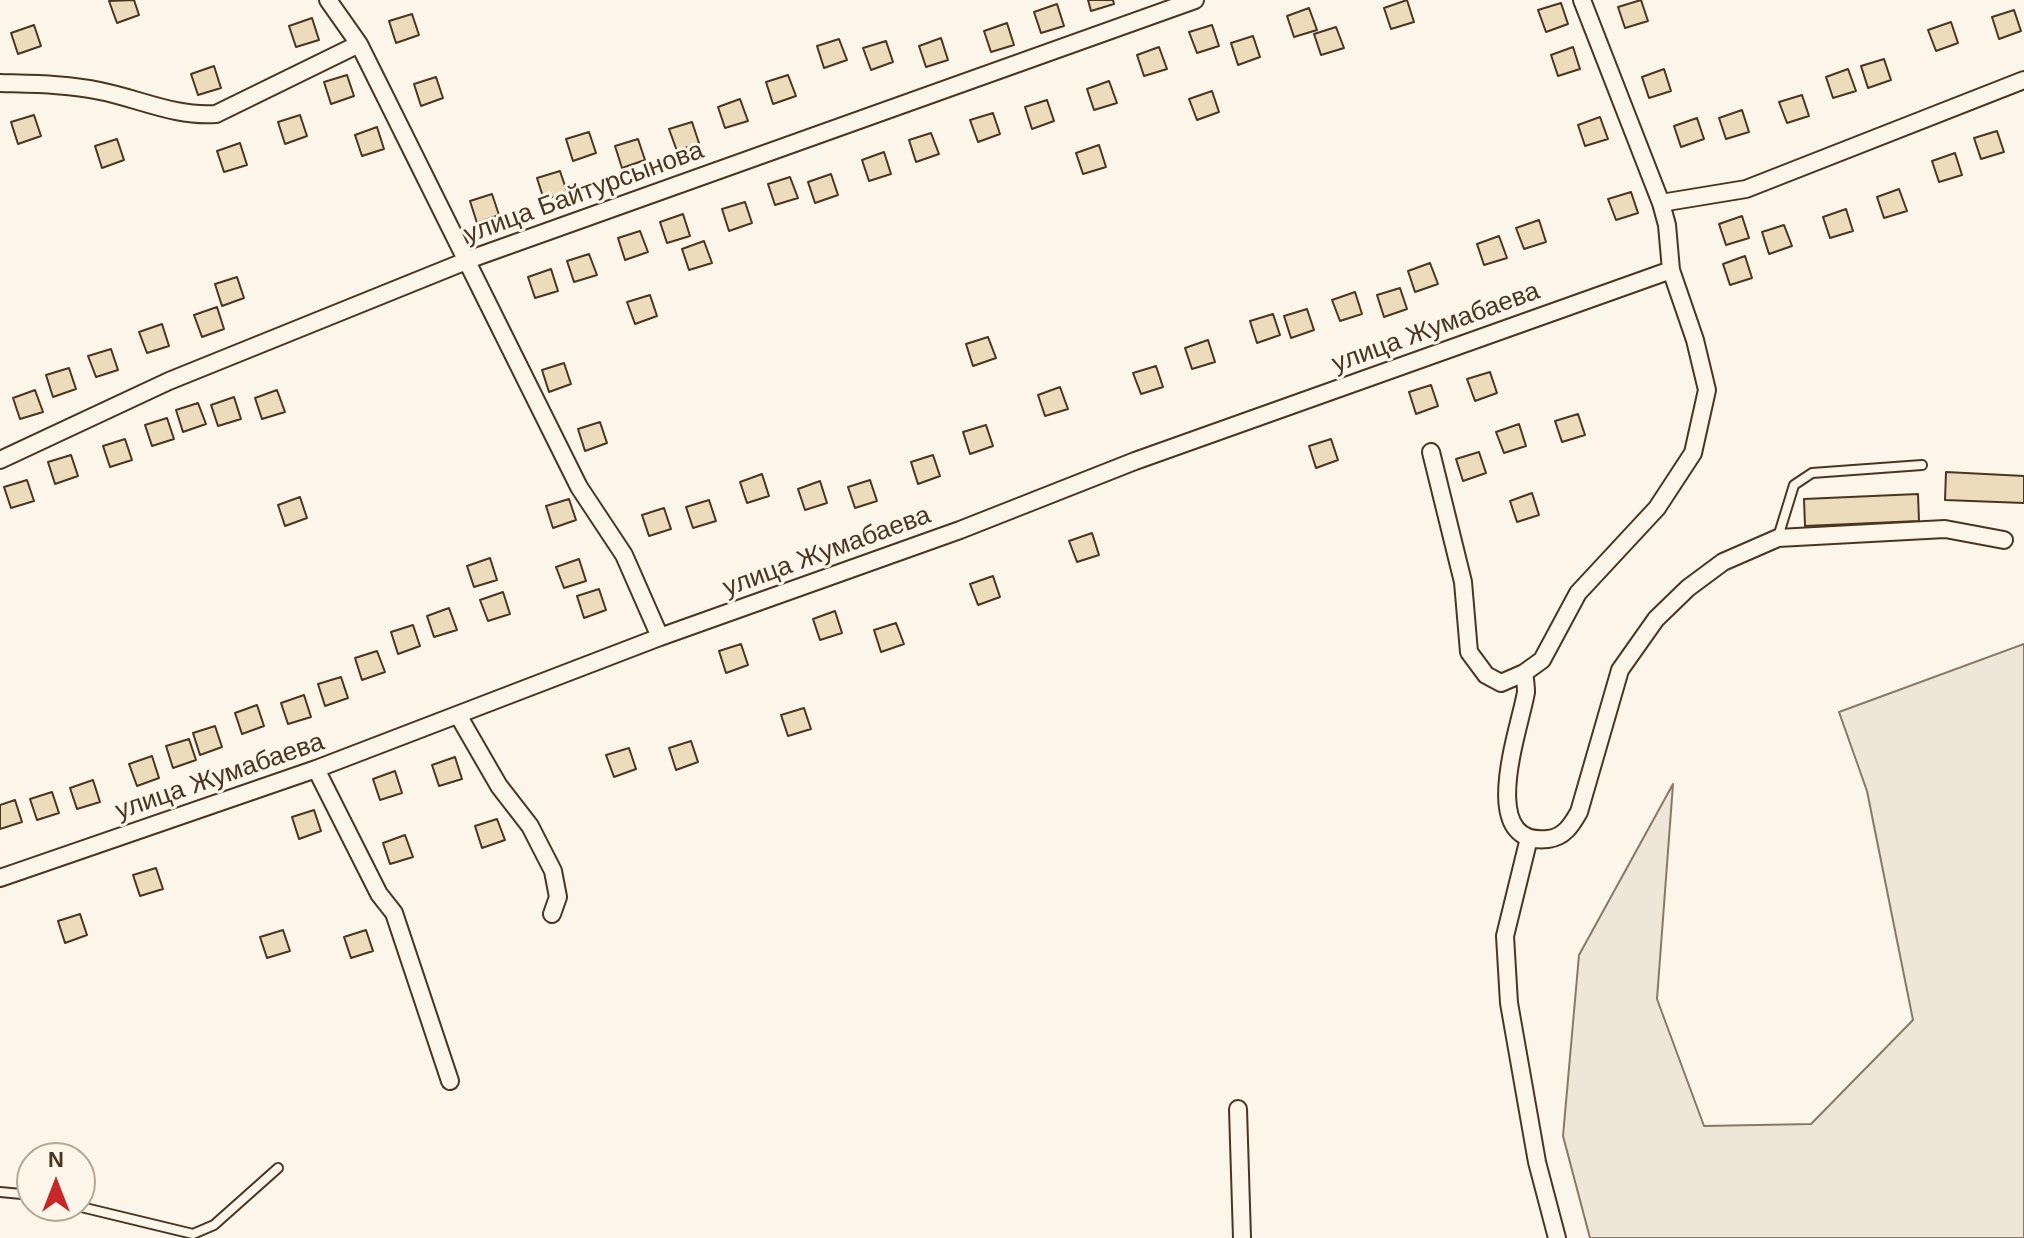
<!DOCTYPE html>
<html>
<head>
<meta charset="utf-8">
<style>
  body { margin:0 }
  #map { position:relative; width:2024px; height:1238px; overflow:hidden; background:#fbf6e9; font-family:Helvetica,sans-serif }
  canvas { display:block }
  .north { position:absolute; left:16px; top:1142px; width:80px; height:80px; box-sizing:border-box; background:#fbf6e9; border:2px solid #b4a999; border-radius:50%; rotate:0deg; font-size:22px; font-weight:700; line-height:32px; text-align:center; color:#4a3520 }
  .north::after { content:''; display:block; margin:auto; width:28px; height:36px; background:#c62828; clip-path:polygon(50% 0,100% 100%,50% 72%,0 100%) }
</style>
</head>
<body>
<div id="map">
<canvas width="2024" height="1238"></canvas>
<div class="north">N</div>
</div>
<script>
const context = document.querySelector('canvas').getContext('2d');
context.lineJoin = 'round';
function paint(path, color) { context.fillStyle = color; context.fill(path, 'evenodd'); }
function stroke(path, color, width, dash) { context.strokeStyle = color; context.lineWidth = width; context.lineCap = dash ? 'butt' : 'round'; context.setLineDash(dash || []); context.stroke(path); }
function label(font, color, halo, rows, align = 'center') {
  context.font = font + ' Helvetica,sans-serif'; context.lineWidth = 6; context.setLineDash([]); context.textBaseline = 'middle'; context.strokeStyle = halo; context.fillStyle = color; for (const [text, x, y, turn = 0] of rows) {
    context.save(); context.translate(x, y); context.rotate((+turn || 0) * Math.PI / 180); context.textAlign = isNaN(turn) ? turn : align; if (halo) context.strokeText(text, 0, 0); context.fillText(text, 0, 0); context.restore();
  }
}
const green = new Path2D(`
  M 2024,644 L 2024,1238 L 1590,1238 L 1563,1136 L 1579,955 L 1673,784 L 1657,999 L 1704,1126 L 1811,1124 L 1913,1020 L 1867,791 L 1839,712 Z`);
paint(green, '#ede6d9');
stroke(green, '#887966', 2);
const building = new Path2D(`
  M 134,0 L 139,15 L 117,23 L 109,1 Z
  M 1088,0 L 1113,0 L 1114,4 L 1091,11 Z
  M 1407,0 L 1414,22 L 1391,29 L 1384,8 Z
  M 1641,0 L 1648,21 L 1625,28 L 1618,7 Z
  M 1561,3 L 1568,24 L 1546,32 L 1538,10 Z
  M 1057,4 L 1064,26 L 1041,33 L 1034,12 Z
  M 1309,8 L 1317,30 L 1294,37 L 1287,16 Z
  M 2014,10 L 2021,31 L 1999,39 L 1992,17 Z
  M 412,14 L 419,35 L 396,43 L 389,21 Z
  M 312,18 L 319,40 L 296,47 L 289,26 Z
  M 1951,22 L 1958,43 L 1936,51 L 1928,30 Z
  M 1007,23 L 1014,45 L 991,52 L 984,31 Z
  M 34,25 L 41,46 L 18,54 L 11,33 Z
  M 1212,25 L 1219,46 L 1197,53 L 1189,32 Z
  M 1336,27 L 1344,48 L 1321,55 L 1314,34 Z
  M 1253,36 L 1260,57 L 1238,65 L 1231,43 Z
  M 941,38 L 948,60 L 926,67 L 919,46 Z
  M 839,39 L 847,60 L 824,68 L 817,46 Z
  M 886,41 L 893,62 L 871,70 L 863,48 Z
  M 1159,47 L 1167,69 L 1144,76 L 1137,55 Z
  M 1573,47 L 1580,69 L 1558,76 L 1551,55 Z
  M 1884,59 L 1891,80 L 1868,88 L 1861,66 Z
  M 214,66 L 221,88 L 198,95 L 191,74 Z
  M 1664,69 L 1671,91 L 1649,98 L 1642,77 Z
  M 1848,69 L 1856,91 L 1833,98 L 1826,77 Z
  M 347,75 L 354,96 L 331,104 L 324,82 Z
  M 788,75 L 796,96 L 773,104 L 766,82 Z
  M 436,77 L 443,98 L 421,106 L 414,84 Z
  M 1109,81 L 1117,103 L 1094,110 L 1087,89 Z
  M 1212,91 L 1219,112 L 1197,120 L 1189,99 Z
  M 1802,95 L 1809,116 L 1787,123 L 1779,102 Z
  M 740,99 L 748,121 L 725,128 L 718,107 Z
  M 1047,100 L 1054,121 L 1032,129 L 1025,107 Z
  M 1742,110 L 1749,132 L 1726,139 L 1719,118 Z
  M 993,113 L 1000,134 L 978,142 L 970,120 Z
  M 34,115 L 41,136 L 18,144 L 11,122 Z
  M 300,115 L 307,136 L 285,144 L 278,122 Z
  M 1600,117 L 1608,139 L 1585,146 L 1578,125 Z
  M 1697,118 L 1704,139 L 1681,147 L 1674,126 Z
  M 692,122 L 699,143 L 677,151 L 669,129 Z
  M 377,127 L 384,149 L 362,156 L 355,135 Z
  M 1997,131 L 2004,152 L 1981,159 L 1974,138 Z
  M 589,132 L 596,153 L 573,161 L 566,139 Z
  M 931,133 L 939,154 L 916,162 L 909,140 Z
  M 117,139 L 124,160 L 102,168 L 95,146 Z
  M 638,139 L 645,160 L 622,168 L 615,146 Z
  M 240,143 L 247,165 L 224,172 L 217,151 Z
  M 1099,145 L 1106,167 L 1083,174 L 1076,153 Z
  M 884,152 L 891,174 L 869,181 L 862,160 Z
  M 1955,153 L 1962,175 L 1939,182 L 1932,161 Z
  M 560,171 L 567,192 L 544,200 L 537,178 Z
  M 831,174 L 838,195 L 815,203 L 808,182 Z
  M 790,177 L 798,198 L 775,205 L 768,184 Z
  M 1899,189 L 1907,211 L 1884,218 L 1877,197 Z
  M 1631,192 L 1638,213 L 1616,220 L 1608,199 Z
  M 492,194 L 499,215 L 477,223 L 470,201 Z
  M 745,202 L 752,223 L 729,231 L 722,209 Z
  M 1846,209 L 1853,231 L 1830,238 L 1823,217 Z
  M 683,214 L 690,236 L 667,243 L 660,222 Z
  M 1742,216 L 1749,238 L 1726,245 L 1719,224 Z
  M 1539,220 L 1546,242 L 1524,249 L 1516,228 Z
  M 1784,225 L 1792,246 L 1769,254 L 1762,232 Z
  M 640,231 L 648,252 L 625,260 L 618,238 Z
  M 1499,236 L 1507,258 L 1484,265 L 1477,244 Z
  M 704,241 L 712,263 L 689,270 L 682,249 Z
  M 589,254 L 597,275 L 574,282 L 567,261 Z
  M 1745,256 L 1752,278 L 1730,285 L 1723,264 Z
  M 1430,263 L 1438,284 L 1415,292 L 1408,271 Z
  M 551,269 L 558,291 L 535,298 L 528,277 Z
  M 237,277 L 244,298 L 222,306 L 215,284 Z
  M 1400,288 L 1407,309 L 1384,317 L 1377,295 Z
  M 1355,292 L 1362,314 L 1340,321 L 1332,300 Z
  M 650,295 L 657,316 L 635,324 L 627,302 Z
  M 217,307 L 224,329 L 202,337 L 194,315 Z
  M 1307,309 L 1314,330 L 1291,338 L 1284,316 Z
  M 1273,314 L 1280,335 L 1257,343 L 1250,321 Z
  M 162,324 L 169,346 L 147,353 L 139,332 Z
  M 988,337 L 996,358 L 973,366 L 966,344 Z
  M 1208,340 L 1215,362 L 1192,369 L 1185,348 Z
  M 111,349 L 118,370 L 96,377 L 88,356 Z
  M 564,363 L 571,384 L 549,392 L 542,370 Z
  M 1156,366 L 1163,387 L 1141,394 L 1133,373 Z
  M 69,368 L 76,389 L 53,397 L 46,375 Z
  M 1490,372 L 1497,393 L 1475,401 L 1467,379 Z
  M 1431,385 L 1438,406 L 1416,414 L 1409,392 Z
  M 1060,387 L 1068,409 L 1045,416 L 1038,395 Z
  M 35,390 L 43,412 L 20,419 L 13,398 Z
  M 277,390 L 285,412 L 262,419 L 255,398 Z
  M 234,397 L 241,419 L 218,426 L 211,405 Z
  M 198,403 L 206,424 L 183,432 L 176,410 Z
  M 1578,414 L 1585,435 L 1562,442 L 1555,421 Z
  M 167,418 L 174,439 L 152,446 L 145,425 Z
  M 600,422 L 607,443 L 585,451 L 578,429 Z
  M 1519,424 L 1526,446 L 1504,453 L 1496,432 Z
  M 986,425 L 993,446 L 970,454 L 963,432 Z
  M 125,439 L 132,460 L 110,467 L 103,446 Z
  M 1331,439 L 1338,460 L 1316,468 L 1309,446 Z
  M 1479,452 L 1486,473 L 1463,481 L 1456,459 Z
  M 71,455 L 78,476 L 55,484 L 48,462 Z
  M 933,455 L 940,476 L 918,484 L 911,462 Z
  M 1946,472 L 2024,476 L 2024,503 L 1945,500 Z
  M 762,474 L 769,496 L 747,503 L 740,482 Z
  M 27,480 L 34,501 L 11,508 L 4,487 Z
  M 870,480 L 877,501 L 855,508 L 848,487 Z
  M 820,481 L 827,503 L 805,510 L 798,489 Z
  M 1532,493 L 1539,515 L 1517,522 L 1510,501 Z
  M 1918,494 L 1919,521 L 1805,526 L 1804,499 Z
  M 300,497 L 307,518 L 285,526 L 278,505 Z
  M 569,499 L 576,520 L 553,528 L 546,506 Z
  M 709,500 L 716,521 L 693,528 L 686,507 Z
  M 664,508 L 671,529 L 649,536 L 642,515 Z
  M 1092,533 L 1099,555 L 1077,562 L 1069,541 Z
  M 490,558 L 497,580 L 474,587 L 467,566 Z
  M 579,559 L 586,581 L 564,588 L 556,567 Z
  M 993,576 L 1000,597 L 978,605 L 970,584 Z
  M 599,589 L 606,610 L 584,618 L 577,596 Z
  M 503,592 L 510,614 L 488,621 L 480,600 Z
  M 449,608 L 457,630 L 434,637 L 427,616 Z
  M 835,611 L 842,633 L 820,640 L 813,619 Z
  M 896,623 L 904,644 L 881,652 L 874,630 Z
  M 413,625 L 420,646 L 398,654 L 391,632 Z
  M 741,644 L 748,665 L 726,673 L 719,651 Z
  M 377,651 L 385,672 L 362,680 L 355,658 Z
  M 341,677 L 348,698 L 325,706 L 318,684 Z
  M 304,695 L 311,717 L 288,724 L 281,703 Z
  M 257,705 L 264,726 L 242,734 L 235,713 Z
  M 804,708 L 811,729 L 788,736 L 781,715 Z
  M 215,726 L 222,747 L 200,755 L 193,733 Z
  M 189,739 L 196,760 L 173,768 L 166,746 Z
  M 691,741 L 698,762 L 676,770 L 669,748 Z
  M 629,748 L 636,769 L 614,777 L 606,755 Z
  M 152,756 L 159,778 L 137,786 L 129,764 Z
  M 455,757 L 462,779 L 439,786 L 432,765 Z
  M 395,771 L 402,793 L 380,800 L 373,779 Z
  M 93,780 L 100,802 L 77,809 L 70,788 Z
  M 52,792 L 59,813 L 37,820 L 30,799 Z
  M 15,800 L 22,822 L 0,829 L 0,805 Z
  M 314,810 L 321,831 L 299,839 L 292,817 Z
  M 497,819 L 505,840 L 482,848 L 475,826 Z
  M 405,835 L 413,857 L 390,864 L 383,843 Z
  M 156,868 L 163,889 L 140,896 L 133,875 Z
  M 80,914 L 87,935 L 65,943 L 58,921 Z
  M 283,930 L 290,951 L 267,958 L 260,937 Z
  M 366,930 L 373,951 L 351,958 L 344,937 Z`);
paint(building, '#ecdcbc');
stroke(building, '#4a3520', 2);
const lane = new Path2D(`
  M 1778,537 L 1794,485 L 1812,473 L 1922,465
  M 0,1192 L 32,1195
  M 77,1206 L 193,1234 L 214,1225 L 278,1168`);
const street = new Path2D(`
  M 328,0 L 359,44 L 579,487 L 624,555 L 660,637
  M 0,83 C 33,84 68,84 100,91 C 140,99 175,117 216,114 L 359,44
  M 1661,203 L 1746,189 L 2024,80
  M 1431,452 L 1463,582 L 1469,652 L 1486,675 L 1501,683 L 1524,673 L 1542,660 L 1578,593 L 1657,508 L 1693,453 L 1707,390 L 1695,340 L 1671,270 L 1667,225 L 1661,203 L 1582,0
  M 0,460 L 169,381 L 476,257 L 1195,0
  M 1524,673 C 1525,679 1526,685 1526,692 C 1521,725 1475,847 1548,839 C 1564,837 1571,826 1579,812 L 1620,670 L 1656,619 L 1688,588 L 1723,562 L 1778,538 L 1945,529 L 2004,540
  M 458,715 L 499,786 L 530,826 L 553,871 L 558,897 L 552,914
  M 316,769 L 379,894 L 394,913 L 450,1081
  M 1529,838 L 1505,936 L 1509,1003 L 1537,1162 L 1557,1238
  M 0,878 L 316,769 L 660,637 L 960,530 L 1135,461 L 1671,270
  M 1238,1109 L 1242,1238`);
stroke(lane, '#4a3520', 12);
stroke(street, '#4a3520', 20);
stroke(lane, '#fbf6e9', 8);
stroke(street, '#fbf6e9', 16);
label('26px', '#4a3520', '#fbf6e9', [
  ["улица Байтурсынова",584,193,-20],
  ["улица Жумабаева",1436,328,-20],
  ["улица Жумабаева",827,552,-20],
  ["улица Жумабаева",220,777,-19]
]);
</script>
</body>
</html>
